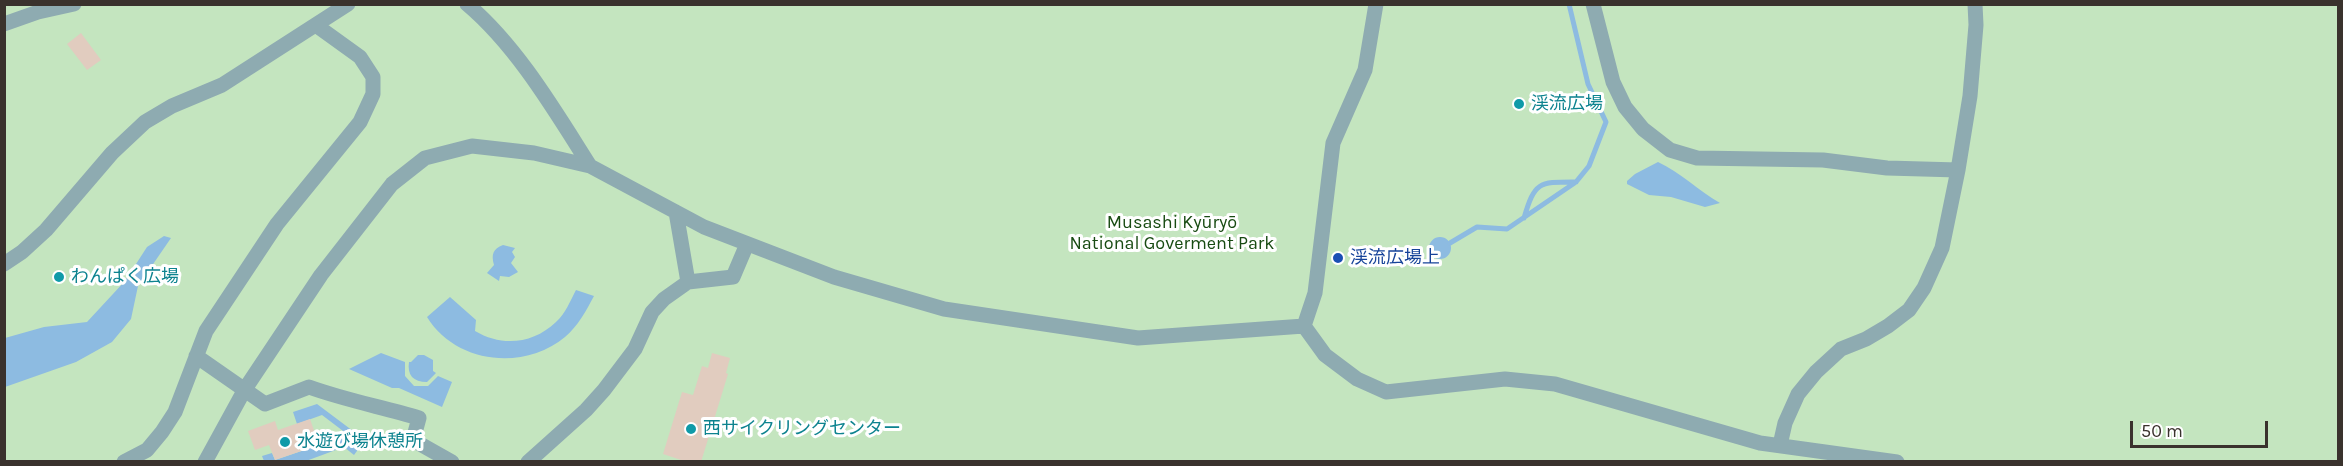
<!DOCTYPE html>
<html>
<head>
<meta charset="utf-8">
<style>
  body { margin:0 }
  #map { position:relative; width:2343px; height:466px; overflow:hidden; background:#fcf3ee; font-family:Karla,sans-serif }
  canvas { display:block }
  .frame { position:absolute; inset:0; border:6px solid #3a322d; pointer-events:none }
  .scale { position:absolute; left:2130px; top:421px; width:138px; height:27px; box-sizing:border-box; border:3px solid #3a322d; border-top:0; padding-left:8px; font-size:18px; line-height:21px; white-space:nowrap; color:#3a322d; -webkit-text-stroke:4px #fff; paint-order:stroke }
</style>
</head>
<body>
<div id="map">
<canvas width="2343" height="466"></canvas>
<div class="frame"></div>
<div class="scale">50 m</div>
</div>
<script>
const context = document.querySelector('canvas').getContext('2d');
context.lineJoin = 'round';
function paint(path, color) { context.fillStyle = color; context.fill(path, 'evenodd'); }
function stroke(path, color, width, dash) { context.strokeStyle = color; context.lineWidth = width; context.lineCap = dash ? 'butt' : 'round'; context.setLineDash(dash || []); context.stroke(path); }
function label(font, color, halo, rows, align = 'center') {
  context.font = font + ' Karla,"Noto Sans JP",sans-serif'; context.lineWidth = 6; context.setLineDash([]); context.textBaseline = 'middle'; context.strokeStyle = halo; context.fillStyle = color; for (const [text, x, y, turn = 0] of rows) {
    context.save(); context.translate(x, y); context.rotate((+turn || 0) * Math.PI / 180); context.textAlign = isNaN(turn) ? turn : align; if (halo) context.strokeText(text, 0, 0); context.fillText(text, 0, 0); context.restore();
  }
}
paint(new Path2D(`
  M 4,5 L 2338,5 L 2338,461 L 5,461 Z`), '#c4e5bf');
paint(new Path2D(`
  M 1658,162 C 1680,172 1699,191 1720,203 L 1705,207 L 1671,197 L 1649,195 L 1627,184 L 1627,181 L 1635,174 Z
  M 164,236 L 171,238 L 138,286 L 131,319 L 112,342 L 76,362 L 5,387 L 5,338 L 44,327 L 87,322 L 125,281 L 147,247 Z
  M1429 248a11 11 0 1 1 22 0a11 11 0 1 1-22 0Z
  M 503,245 L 515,248 L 512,252 L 515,257 L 511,263 L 518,272 L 509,277 L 500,276 L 499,281 L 487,273 L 494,265 C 491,254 493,249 503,245 Z
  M 576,290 L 594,296 C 586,311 578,326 565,337 C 524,371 456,364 427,317 L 450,297 L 476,320 L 475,331 C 502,347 533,344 556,322 C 566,313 570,301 576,290 Z
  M 381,353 L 405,362 L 405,376 L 414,386 L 428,386 L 438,376 L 452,382 L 442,407 L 399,388 L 392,388 L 349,369 Z
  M 418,355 L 424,355 L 433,360 L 433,371 L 436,373 L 427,382 C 413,382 407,375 409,362 L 411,362 Z
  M 317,404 L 365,440 L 354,455 L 344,447 L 306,461 L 264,461 L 262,456 L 272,453 L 275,460 L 319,445 L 317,438 L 335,433 L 347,442 L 351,437 L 322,415 L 297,424 L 293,412 Z`), '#8dbbe1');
stroke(new Path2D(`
  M 1524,218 C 1535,181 1539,182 1576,182
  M 1450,243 L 1477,227 L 1507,229 L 1576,182 L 1589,166 L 1606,122 L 1588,84 L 1569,4`), '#8dbbe1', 5);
paint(new Path2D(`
  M 81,33 L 101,60 L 87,70 L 67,44 Z
  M 712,353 L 730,358 L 726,373 L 728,374 L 701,462 L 687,462 L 663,454 L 682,392 L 693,395 L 702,366 L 708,368 Z
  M 310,419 L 319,445 L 275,460 L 269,445 L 255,450 L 248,431 L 275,421 L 278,430 Z`), '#e1ccbf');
stroke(new Path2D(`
  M 467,4 C 517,46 555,111 590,166
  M 1593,4 L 1613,82 L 1625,107 L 1643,129 L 1670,150 L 1697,158 L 1823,160 L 1887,168 L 1958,170
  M 4,24 L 38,12 L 74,4
  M 676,212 L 688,282
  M 4,264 L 22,252 L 46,230 L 112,153 L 145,122 L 172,106 L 222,85 L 348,4
  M 1304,326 L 1325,355 L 1357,379 L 1386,392 L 1505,379 L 1555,384 L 1760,443 L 1897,462
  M 1304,326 L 1315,293 L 1333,143 L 1365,70 L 1376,4
  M 196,356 L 265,404 L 309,387 C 345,400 382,407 419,418 L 413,440 L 452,462
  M 1780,445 L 1785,423 L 1798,394 L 1816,372 L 1841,349 L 1866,339 L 1888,326 L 1909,310 L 1924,288 L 1942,248 L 1958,170 L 1970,96 L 1976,25 L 1975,4
  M 124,462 L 147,450 L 162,432 L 175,412 L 206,331 L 277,224 L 360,122 L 373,94 L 373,77 L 360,57 L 317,26
  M 205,462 L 245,389 L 321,275 L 392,184 L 425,158 L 472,146 L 534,153 L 590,166 L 704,227 L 834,277 L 944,309 L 1138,338 L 1304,326
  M 528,462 L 586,410 L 604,390 L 635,349 L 652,312 L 664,299 L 688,282 L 733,277 L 747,244`), '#8eabb1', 15);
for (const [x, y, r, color] of [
  [1519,104,6,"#0f9aa8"],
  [1338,258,6,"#1a4fb4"],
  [59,277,6,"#0f9aa8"],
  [691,429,6,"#0f9aa8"],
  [285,442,6,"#0f9aa8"]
]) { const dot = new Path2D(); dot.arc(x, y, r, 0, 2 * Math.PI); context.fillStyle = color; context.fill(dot); stroke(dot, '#fff', 2); }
label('18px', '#0d838f', '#fff', [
  ["渓流広場",1531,104],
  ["わんぱく広場",71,277],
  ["西サイクリングセンター",703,429],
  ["水遊び場休憩所",297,442]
], 'left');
label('18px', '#184b12', '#fff', [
  ["Musashi Kyūryō",1172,223],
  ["National Goverment Park",1172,244]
]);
label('18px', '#164399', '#fff', [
  ["渓流広場上",1350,258]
], 'left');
</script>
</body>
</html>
